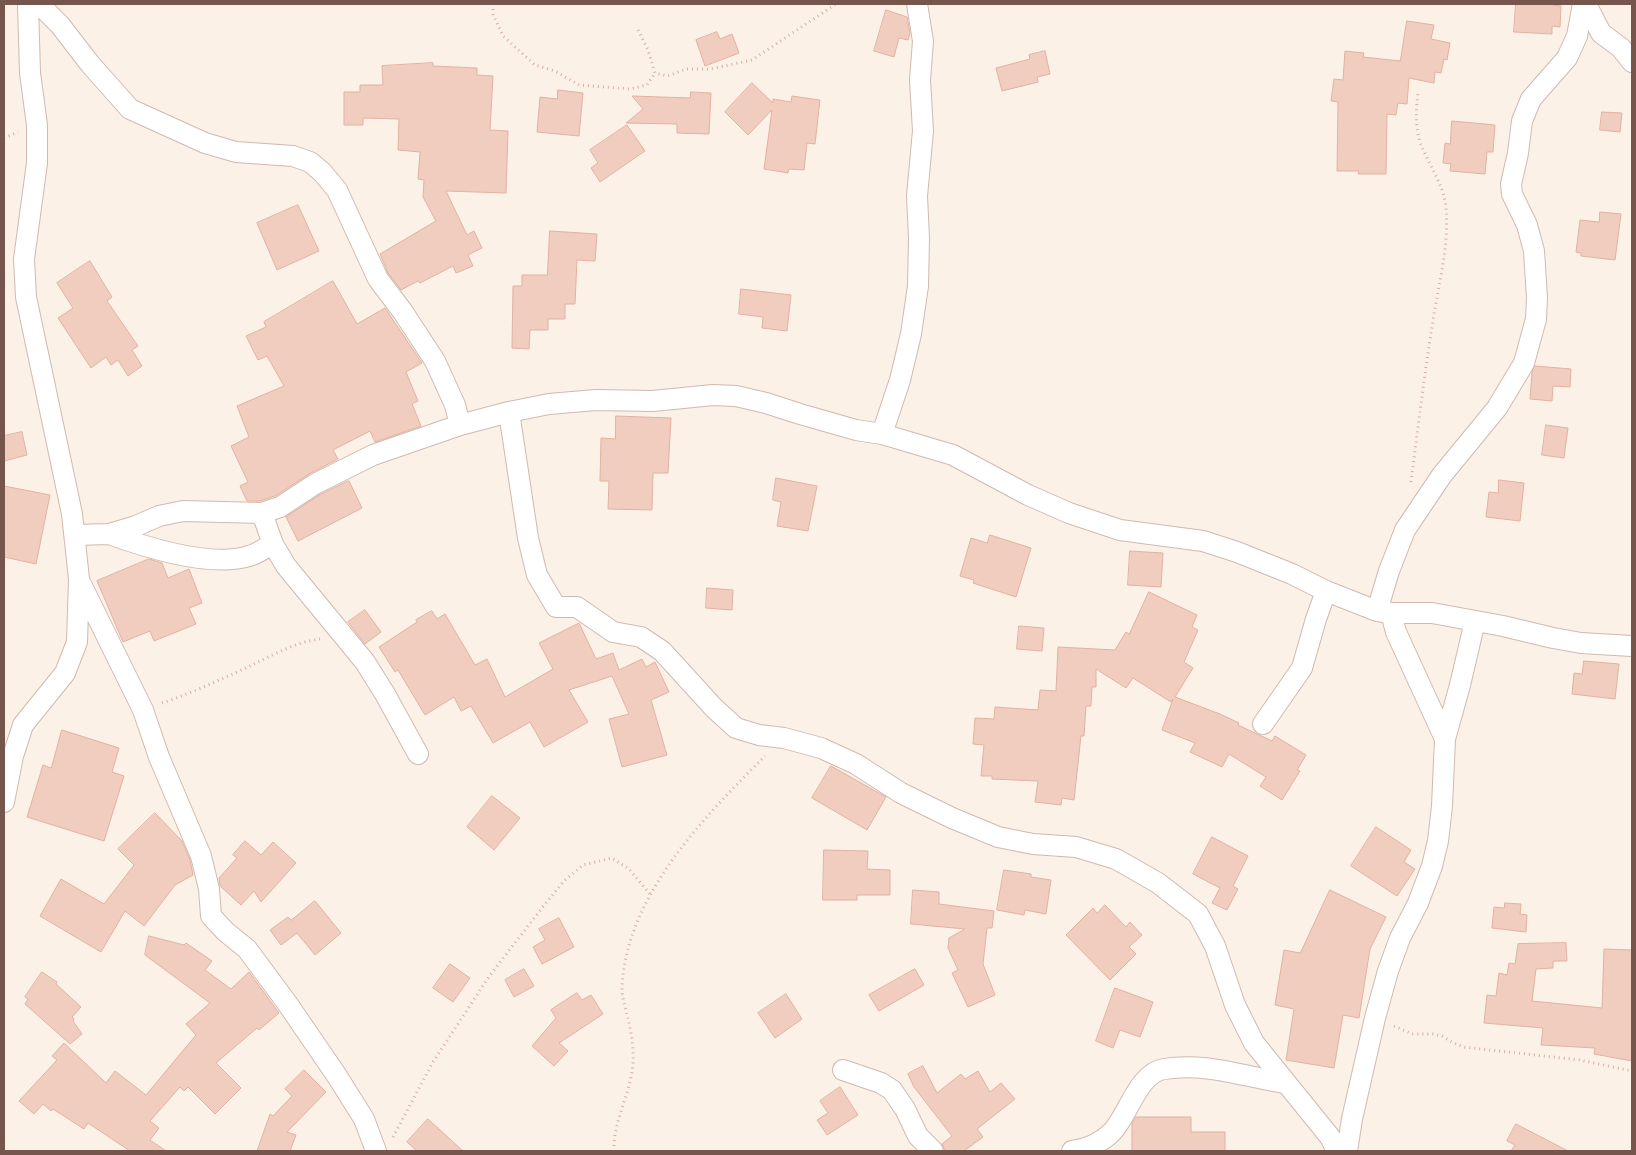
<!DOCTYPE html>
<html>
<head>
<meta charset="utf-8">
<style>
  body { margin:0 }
  #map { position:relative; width:1636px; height:1155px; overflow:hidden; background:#fcf1e7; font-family:Lato,sans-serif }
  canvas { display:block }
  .frame { position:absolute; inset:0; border:5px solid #75554c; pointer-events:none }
</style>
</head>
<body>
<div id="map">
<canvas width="1636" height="1155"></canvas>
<div class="frame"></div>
</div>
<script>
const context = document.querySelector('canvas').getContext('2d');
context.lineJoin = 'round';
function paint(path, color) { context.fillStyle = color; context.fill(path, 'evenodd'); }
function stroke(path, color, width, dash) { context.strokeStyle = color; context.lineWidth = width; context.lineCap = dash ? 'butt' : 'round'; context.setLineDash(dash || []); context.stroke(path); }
const building = new Path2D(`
  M 1516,4 L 1552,4 L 1552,5 L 1561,6 L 1560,27 L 1552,26 L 1552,34 L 1514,32 Z
  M 886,10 L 907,17 L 910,33 L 908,40 L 899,38 L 894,57 L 874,51 Z
  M 1407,21 L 1434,25 L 1431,39 L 1450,43 L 1447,60 L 1444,59 L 1441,73 L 1435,72 L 1434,83 L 1409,78 L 1407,104 L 1398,103 L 1396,115 L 1387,114 L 1386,174 L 1358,174 L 1359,171 L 1337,171 L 1338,102 L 1331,101 L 1334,79 L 1343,80 L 1345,51 L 1364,53 L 1363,57 L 1400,61 Z
  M 717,32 L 720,39 L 732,34 L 739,53 L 705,66 L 696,40 Z
  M 1045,51 L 1050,74 L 1037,77 L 1038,82 L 1002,91 L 996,68 L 1030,59 L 1029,55 Z
  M 433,63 L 433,66 L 477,68 L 477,75 L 493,76 L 490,130 L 508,131 L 506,193 L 446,191 L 467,235 L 474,231 L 482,248 L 468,255 L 473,266 L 456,273 L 453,266 L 420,283 L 418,281 L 401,290 L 388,273 L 380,254 L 436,221 L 423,197 L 424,180 L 418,179 L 420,152 L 398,150 L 399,119 L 363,118 L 363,125 L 344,125 L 344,92 L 360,92 L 360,85 L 383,85 L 382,66 Z
  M 752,83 L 773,103 L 773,99 L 791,102 L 792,96 L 820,100 L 815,144 L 807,143 L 804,170 L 789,169 L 788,173 L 764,169 L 772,110 L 748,135 L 725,112 Z
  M 558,90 L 583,93 L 579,136 L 537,132 L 540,97 L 557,99 Z
  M 691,92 L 711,93 L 709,134 L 677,133 L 677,124 L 626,123 L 643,109 L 632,96 L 690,98 Z
  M 1602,112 L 1622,113 L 1620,132 L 1600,130 Z
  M 1452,121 L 1495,125 L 1493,152 L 1487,152 L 1485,174 L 1450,171 L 1451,164 L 1443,163 L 1445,143 L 1450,144 Z
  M 627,125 L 645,151 L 600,182 L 591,168 L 598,163 L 590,150 Z
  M 298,205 L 319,251 L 277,270 L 257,223 Z
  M 1600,212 L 1621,214 L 1615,260 L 1581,256 L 1581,253 L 1576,252 L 1580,220 L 1599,222 Z
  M 550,231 L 597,234 L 595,261 L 577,260 L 575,304 L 565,304 L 565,319 L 548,319 L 548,330 L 530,330 L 529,349 L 512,348 L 513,286 L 522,286 L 522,275 L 547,275 Z
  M 90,261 L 112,297 L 107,301 L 138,346 L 132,350 L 142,366 L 128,376 L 118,360 L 111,365 L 106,357 L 91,368 L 58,318 L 73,308 L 57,283 Z
  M 333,281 L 357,324 L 385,308 L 422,363 L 406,372 L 418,401 L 412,404 L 421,426 L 375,442 L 370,431 L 333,450 L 338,459 L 309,474 L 275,496 L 260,501 L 247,501 L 240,486 L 248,482 L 231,446 L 249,437 L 237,406 L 284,386 L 267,356 L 258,360 L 246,336 L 266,327 L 264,322 Z
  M 741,289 L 791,295 L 787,331 L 762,328 L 763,317 L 739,314 Z
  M 1535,366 L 1571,369 L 1570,387 L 1553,386 L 1552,401 L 1530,399 L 1532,372 Z
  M 616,416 L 671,418 L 668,473 L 653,473 L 652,510 L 608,509 L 609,481 L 600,481 L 601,438 L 615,439 Z
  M 1546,425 L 1568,428 L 1564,458 L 1542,455 Z
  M 22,432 L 27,455 L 4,461 L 4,436 Z
  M 776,478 L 817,486 L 808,531 L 777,526 L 781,502 L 773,500 Z
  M 1499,480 L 1524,483 L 1520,521 L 1486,517 L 1489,492 L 1498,493 Z
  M 349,481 L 362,508 L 298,541 L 286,517 L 321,494 Z
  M 4,486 L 50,495 L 36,564 L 4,557 Z
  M 990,535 L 1031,548 L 1016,597 L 973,583 L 974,580 L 960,576 L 971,538 L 987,543 Z
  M 1130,551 L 1163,553 L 1161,587 L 1128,585 Z
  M 149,559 L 162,563 L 168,578 L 189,569 L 202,603 L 189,608 L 196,624 L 154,641 L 150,631 L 123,642 L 97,581 Z
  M 707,588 L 733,590 L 732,610 L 706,608 Z
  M 1149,592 L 1197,615 L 1192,627 L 1198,630 L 1184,662 L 1193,668 L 1175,697 L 1220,714 L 1239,723 L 1238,725 L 1272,741 L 1275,736 L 1306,755 L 1297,770 L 1300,771 L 1282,800 L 1260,786 L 1266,777 L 1229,754 L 1222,767 L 1190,752 L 1195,743 L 1162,730 L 1173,699 L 1171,702 L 1133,678 L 1126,688 L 1096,669 L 1096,687 L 1092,687 L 1091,706 L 1086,706 L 1084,736 L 1081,736 L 1074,800 L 1062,798 L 1061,805 L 1035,802 L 1038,781 L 992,779 L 992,776 L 981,776 L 984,745 L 973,744 L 975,718 L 994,719 L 995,707 L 1038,710 L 1040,690 L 1056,691 L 1058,647 L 1115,650 L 1126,632 L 1129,634 Z
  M 365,610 L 381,632 L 365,644 L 348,622 Z
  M 432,611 L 437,619 L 445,614 L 475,665 L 487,659 L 505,697 L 553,669 L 539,643 L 579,623 L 596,659 L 613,653 L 619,670 L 642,659 L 646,667 L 655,662 L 669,692 L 651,700 L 667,755 L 622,767 L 609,719 L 629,714 L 612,676 L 569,690 L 588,722 L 544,747 L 530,722 L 493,743 L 471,706 L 461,711 L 454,697 L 425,715 L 398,670 L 395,672 L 379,647 L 417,622 L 416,620 Z
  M 1019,626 L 1044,628 L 1042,651 L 1017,649 Z
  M 1584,661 L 1619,664 L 1615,699 L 1572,694 L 1574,673 L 1582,674 Z
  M 62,730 L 119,748 L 112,772 L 124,776 L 104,841 L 27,817 L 43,765 L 51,768 Z
  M 831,766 L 886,797 L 867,830 L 812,798 Z
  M 492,796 L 520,818 L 494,850 L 467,827 Z
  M 155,813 L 182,841 L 190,860 L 193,875 L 175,885 L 144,926 L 125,911 L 101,952 L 40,916 L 61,879 L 104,904 L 134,865 L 118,849 Z
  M 1376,827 L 1411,850 L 1404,862 L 1415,869 L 1397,896 L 1351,866 Z
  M 1212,837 L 1248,856 L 1233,886 L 1238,889 L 1227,910 L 1212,903 L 1220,888 L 1193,874 Z
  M 245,841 L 261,855 L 273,842 L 296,863 L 261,902 L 254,891 L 241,905 L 220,886 L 219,878 L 237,858 L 233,855 Z
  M 824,850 L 868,851 L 867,869 L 890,870 L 890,895 L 857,895 L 857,900 L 823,900 Z
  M 1004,870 L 1031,874 L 1031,877 L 1051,880 L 1046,914 L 1025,910 L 1024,915 L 997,910 Z
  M 913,890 L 939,892 L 939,904 L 994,911 L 992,928 L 987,928 L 983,964 L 995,995 L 968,1007 L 952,973 L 958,970 L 948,948 L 949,938 L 965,929 L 911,924 Z
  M 1330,890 L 1386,917 L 1370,949 L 1359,1018 L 1343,1015 L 1334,1068 L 1286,1060 L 1294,1009 L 1275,1005 L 1284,950 L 1300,953 Z
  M 315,901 L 341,933 L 315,955 L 297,933 L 281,945 L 270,930 L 288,917 L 291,920 Z
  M 1505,903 L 1521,904 L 1520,914 L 1527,915 L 1526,932 L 1492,928 L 1494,907 L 1504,908 Z
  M 1105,905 L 1126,927 L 1130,922 L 1142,935 L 1129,947 L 1136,954 L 1110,980 L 1066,935 L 1093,908 L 1097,913 Z
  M 559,918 L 574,947 L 542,964 L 533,947 L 545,940 L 539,929 Z
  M 149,936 L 184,945 L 186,943 L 212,961 L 205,970 L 231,989 L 249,972 L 279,1013 L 259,1030 L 257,1028 L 216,1063 L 241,1088 L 215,1114 L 188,1087 L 184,1091 L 180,1087 L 150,1121 L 159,1128 L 150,1140 L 166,1151 L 130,1151 L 88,1123 L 84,1129 L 53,1109 L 51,1111 L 43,1104 L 34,1114 L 19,1101 L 57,1060 L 52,1056 L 64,1043 L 106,1083 L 115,1071 L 146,1095 L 196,1035 L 186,1024 L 210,1003 L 145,955 Z
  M 1566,943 L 1567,961 L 1553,961 L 1553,968 L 1536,969 L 1532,1001 L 1602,1008 L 1604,949 L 1632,950 L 1632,1061 L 1594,1054 L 1595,1048 L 1541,1045 L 1543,1028 L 1484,1023 L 1487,995 L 1496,996 L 1499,973 L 1507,975 L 1509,963 L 1515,964 L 1518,944 Z
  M 450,964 L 470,978 L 453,1002 L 433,988 Z
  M 524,969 L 534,986 L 514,997 L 505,980 Z
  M 915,969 L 924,985 L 879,1011 L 869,995 Z
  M 42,972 L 57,982 L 56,984 L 81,1007 L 72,1017 L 74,1019 L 73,1021 L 82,1034 L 70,1044 L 25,1004 L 28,999 L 25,997 Z
  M 1115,988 L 1153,1002 L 1140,1037 L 1120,1030 L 1113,1048 L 1096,1041 Z
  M 577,993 L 582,1000 L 591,995 L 603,1014 L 559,1043 L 568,1051 L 554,1066 L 532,1046 L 556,1018 L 551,1010 Z
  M 786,994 L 802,1019 L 775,1038 L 758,1013 Z
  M 923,1066 L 937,1093 L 961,1074 L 965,1079 L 978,1071 L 990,1092 L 1001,1083 L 1015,1099 L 977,1129 L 983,1137 L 964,1151 L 945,1151 L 942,1144 L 952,1136 L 914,1087 L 908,1074 Z
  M 304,1070 L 326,1092 L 287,1132 L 296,1135 L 290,1151 L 257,1151 L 270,1114 L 273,1116 L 292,1096 L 285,1089 Z
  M 840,1087 L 858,1115 L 827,1135 L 817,1120 L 828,1113 L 820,1101 Z
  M 1136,1117 L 1191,1117 L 1191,1132 L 1225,1132 L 1225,1151 L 1132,1151 L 1132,1124 Z
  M 428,1119 L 463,1151 L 417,1151 L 407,1142 Z
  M 1516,1124 L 1568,1151 L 1511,1151 L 1515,1145 L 1507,1141 Z`);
paint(building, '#f0cdbf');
stroke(building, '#e2b1a0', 1);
const minor = new Path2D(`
  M 39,4 L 60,25 L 90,64 L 130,109 L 205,143 L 236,152 L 293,156 L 310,162 L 322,172 L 337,190 L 378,279 L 403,312 L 435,361 L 455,405 L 460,425
  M 1586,4 L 1601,33 L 1621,48 L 1632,62
  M 509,412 L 528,538 L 537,575 L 556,607 L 577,607 L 613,632 L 641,637 L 662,651 L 714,708 L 736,728 L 759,735 L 784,738 L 821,748 L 856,764 L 901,793 L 952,818 L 998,837 L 1033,844 L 1076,847 L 1116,859 L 1158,883 L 1198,914 L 1215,946 L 1235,1005 L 1254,1043 L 1330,1137 L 1337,1151
  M 882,434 L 900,380 L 911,334 L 918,286 L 919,238 L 917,196 L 923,131 L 920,80 L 923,41 L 917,4
  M 262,513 L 273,544 L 286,566 L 365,662 L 385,694 L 418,754
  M 109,534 C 145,547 211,568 249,556 C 257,554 265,548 273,544
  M 75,535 L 109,534 L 136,526 L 159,516 L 183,511 L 262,513 L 280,507 L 315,484 L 373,455 L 460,425 L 509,412 L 549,404 L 596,400 L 653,401 L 713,395 L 736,396 L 766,403 L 800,414 L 856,430 L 882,434 L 953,455 L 1028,495 L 1069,513 L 1120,530 L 1203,541 L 1237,552 L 1292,574 L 1326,591 L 1377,611 L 1391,613 L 1432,613 L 1503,626 L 1553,638 L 1581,643 L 1632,646
  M 79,580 L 143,710 L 159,757 L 201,856 L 209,889 L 211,916 L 226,932 L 247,949 L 287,1003 L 337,1076 L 364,1119 L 376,1151
  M 1377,611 L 1389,571 L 1405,530 L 1442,475 L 1497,408 L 1524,363 L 1536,319 L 1537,298 L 1534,251 L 1527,225 L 1512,194 L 1511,184 L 1518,153 L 1522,121 L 1531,99 L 1567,58 L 1577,36 L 1583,4
  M 1391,613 L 1396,632 L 1445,739
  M 1263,724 L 1302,668 L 1316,619 L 1326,591
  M 4,802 L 13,756 L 23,725 L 65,673 L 77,642 L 79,579 L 72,514 L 26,297 L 24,259 L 37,163 L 37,125 L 30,73 L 28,4
  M 843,1070 L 881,1083 L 892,1090 L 905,1109 L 918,1136 L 933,1151
  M 1072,1151 C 1087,1149 1101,1143 1112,1132 C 1129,1114 1138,1073 1164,1069 C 1206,1062 1245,1077 1285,1083
  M 1347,1151 L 1352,1119 L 1375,1018 L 1388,971 L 1400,938 L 1418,903 L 1432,866 L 1438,841 L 1442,806 L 1445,739 L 1460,685 L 1475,621`);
stroke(minor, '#cfbab0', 22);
stroke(new Path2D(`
  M 493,4 L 493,14 L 503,36 L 535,65 L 555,71 L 579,85 L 630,89 L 647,85 L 655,73
  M 638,30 L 648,50 L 655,73 L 668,76 L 686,69 L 710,69 L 752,60 L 836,4
  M 4,138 L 18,132
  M 1411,482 C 1418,426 1425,370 1434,314 C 1440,279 1449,244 1446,208 C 1444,184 1428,164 1420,142 C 1415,126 1416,110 1418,93
  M 162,703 C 192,693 220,680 248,667 C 271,656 295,642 320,639
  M 1394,1026 L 1412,1034 L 1433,1034 L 1442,1036 L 1450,1041 L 1463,1047 L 1580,1060 L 1632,1071
  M 393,1137 L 433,1062 L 490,975 L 542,908 L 564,881 L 583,865 L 612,858 L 629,869 L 650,894
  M 614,1151 C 613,1120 631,1094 633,1063 C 634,1047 631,1030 627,1015 C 625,1006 622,997 622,989 C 625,897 704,817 765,756`), '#d5b0a2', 3, [1, 4]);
stroke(minor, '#fff', 20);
</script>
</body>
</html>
